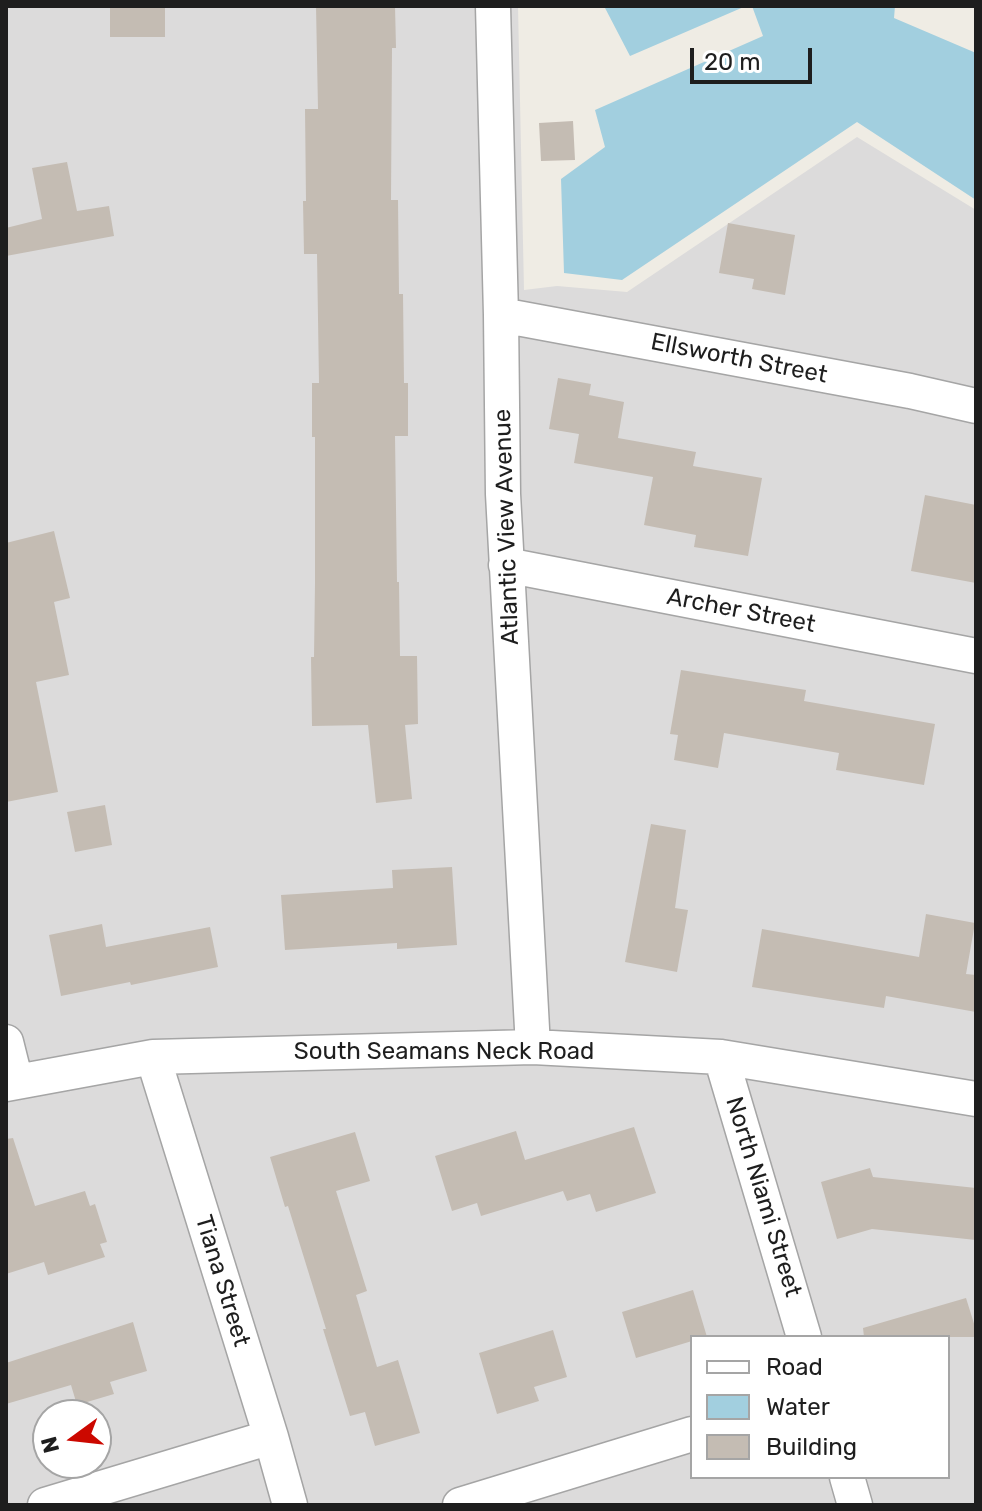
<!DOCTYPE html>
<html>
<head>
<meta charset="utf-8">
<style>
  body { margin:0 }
  #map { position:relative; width:982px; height:1511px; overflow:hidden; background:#efece4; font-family:Rubik,sans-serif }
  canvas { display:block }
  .frame { position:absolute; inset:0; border:8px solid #1e1e1e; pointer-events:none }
  .legend { position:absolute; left:690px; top:1335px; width:260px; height:144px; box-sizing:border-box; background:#fff; border:2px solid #a5a5a5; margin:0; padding:10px 14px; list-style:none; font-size:24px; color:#1e1e1e }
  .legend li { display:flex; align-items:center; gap:16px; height:40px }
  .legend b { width:40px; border:2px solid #a5a5a5 }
  .north { position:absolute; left:32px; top:1399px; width:80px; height:80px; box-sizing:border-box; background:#fff; border:2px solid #a5a5a5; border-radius:50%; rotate:255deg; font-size:22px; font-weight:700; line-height:32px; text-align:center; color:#1e1e1e }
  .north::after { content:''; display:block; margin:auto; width:28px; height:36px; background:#cc0800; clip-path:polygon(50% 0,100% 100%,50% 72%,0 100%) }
  .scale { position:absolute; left:690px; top:48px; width:122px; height:36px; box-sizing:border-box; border:4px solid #1e1e1e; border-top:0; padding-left:10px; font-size:24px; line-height:28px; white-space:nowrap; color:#1e1e1e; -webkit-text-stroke:6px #fff; paint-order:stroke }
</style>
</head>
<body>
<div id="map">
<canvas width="982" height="1511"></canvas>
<div class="frame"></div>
<ul class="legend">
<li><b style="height:10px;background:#fff"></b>Road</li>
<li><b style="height:22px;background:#a2cfdf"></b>Water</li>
<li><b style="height:22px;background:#c4bcb3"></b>Building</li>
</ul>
<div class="north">N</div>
<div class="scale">20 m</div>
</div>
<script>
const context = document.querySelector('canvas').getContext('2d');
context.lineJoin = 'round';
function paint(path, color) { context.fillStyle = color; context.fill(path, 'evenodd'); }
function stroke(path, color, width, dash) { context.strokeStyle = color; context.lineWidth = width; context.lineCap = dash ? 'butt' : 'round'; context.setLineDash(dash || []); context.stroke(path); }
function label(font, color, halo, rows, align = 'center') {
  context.font = font + ' Rubik,sans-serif'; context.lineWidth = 7; context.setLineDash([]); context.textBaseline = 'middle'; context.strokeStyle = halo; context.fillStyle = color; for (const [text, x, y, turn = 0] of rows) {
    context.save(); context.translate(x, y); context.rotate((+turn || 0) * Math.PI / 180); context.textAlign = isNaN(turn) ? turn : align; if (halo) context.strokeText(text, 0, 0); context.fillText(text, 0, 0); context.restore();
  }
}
paint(new Path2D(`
  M 6,6 L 518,6 L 524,290 L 557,286 L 627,292 L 857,137 L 976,210 L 976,1505 L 6,1505 ZM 692,1337 L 948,1337 L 948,1477 L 692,1477 ZM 48,1415 L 96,1415 L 96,1463 L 48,1463 Z`), '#dcdbdb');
paint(new Path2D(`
  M 604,6 L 746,6 L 630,56 Z
  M 752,6 L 895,6 L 894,18 L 976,53 L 976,200 L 857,122 L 622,280 L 564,273 L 561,179 L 605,147 L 595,110 L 763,36 Z`), '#a2cfdf');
paint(new Path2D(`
  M 110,6 L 165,6 L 165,37 L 110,37 Z
  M 316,6 L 395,6 L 396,48 L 392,48 L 391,200 L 398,200 L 399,294 L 403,294 L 404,383 L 408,383 L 408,436 L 395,436 L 397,582 L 399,582 L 400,656 L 417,656 L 418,724 L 405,725 L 412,799 L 376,803 L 368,725 L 312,726 L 311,657 L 314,657 L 315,583 L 315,437 L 312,437 L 312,383 L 319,383 L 317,254 L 304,254 L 303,201 L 306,201 L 305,109 L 318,109 Z
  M 573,121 L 575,160 L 541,161 L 539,123 Z
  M 67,162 L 77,211 L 109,206 L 114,236 L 6,256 L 6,228 L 42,219 L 32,168 Z
  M 728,223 L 795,235 L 785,295 L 752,289 L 754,279 L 719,273 Z
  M 558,378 L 591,384 L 589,395 L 624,402 L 618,438 L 696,452 L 693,466 L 762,478 L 748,556 L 694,547 L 696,535 L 644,525 L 653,477 L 574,463 L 579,434 L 549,429 Z
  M 925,495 L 976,505 L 976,583 L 911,571 Z
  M 54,531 L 70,598 L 54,602 L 69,675 L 36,682 L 58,792 L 6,802 L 6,543 Z
  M 681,670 L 806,690 L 804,701 L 935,724 L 924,785 L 836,770 L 839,753 L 724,733 L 718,768 L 674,760 L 678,735 L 670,734 Z
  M 105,805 L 112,845 L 75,852 L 67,812 Z
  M 651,824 L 686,830 L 675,908 L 688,910 L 677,972 L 625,962 Z
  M 452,867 L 457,945 L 397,949 L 397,943 L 285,950 L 281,895 L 393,888 L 392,870 Z
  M 926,914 L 975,923 L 966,974 L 976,975 L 976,1012 L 886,996 L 884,1008 L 752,987 L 762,929 L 919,957 Z
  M 102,924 L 106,947 L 210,927 L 218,967 L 131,985 L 130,982 L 61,996 L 49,935 Z
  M 634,1127 L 656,1193 L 596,1212 L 590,1194 L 567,1201 L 563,1191 L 481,1216 L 477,1203 L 452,1211 L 435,1156 L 516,1131 L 525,1160 Z
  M 355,1132 L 370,1181 L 336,1191 L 367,1291 L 356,1295 L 377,1367 L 398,1360 L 420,1433 L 375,1446 L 365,1412 L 350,1416 L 323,1329 L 326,1329 L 288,1206 L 285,1207 L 270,1157 Z
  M 13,1138 L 35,1206 L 85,1191 L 90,1206 L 95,1204 L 107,1242 L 100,1244 L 105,1257 L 48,1275 L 44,1262 L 6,1274 L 6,1139 Z
  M 870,1168 L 873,1177 L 976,1188 L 976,1240 L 872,1229 L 837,1239 L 821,1182 Z
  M 693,1290 L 707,1337 L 692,1337 L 692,1341 L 636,1358 L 622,1312 Z
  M 966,1298 L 976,1330 L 976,1337 L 864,1337 L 863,1328 Z
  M 133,1322 L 147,1371 L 110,1382 L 114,1394 L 77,1405 L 71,1385 L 6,1404 L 6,1363 Z
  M 553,1330 L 567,1377 L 534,1387 L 539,1401 L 497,1414 L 479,1353 Z`), '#c4bcb3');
const minor = new Path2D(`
  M 493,6 L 501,315 L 503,494 L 533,1047
  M 501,315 L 910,391 L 976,406
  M 506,565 L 976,656
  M 6,1042 L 16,1082
  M 153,1057 L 271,1437 L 290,1505
  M 721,1057 L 804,1337
  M 6,1084 L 153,1057 L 533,1047 L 721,1057 L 976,1099
  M 847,1477 L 855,1505
  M 45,1505 L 271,1437
  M 460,1505 L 692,1434`);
stroke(minor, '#a5a5a5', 37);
stroke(minor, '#fff', 34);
label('24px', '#1e1e1e', '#fff', [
  ["Ellsworth Street",739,359,11],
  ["Atlantic View Avenue",507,527,-92],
  ["Archer Street",741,611,11],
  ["South Seamans Neck Road",444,1052],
  ["North Niami Street",763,1197,73],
  ["Tiana Street",222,1281,73]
]);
</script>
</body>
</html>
